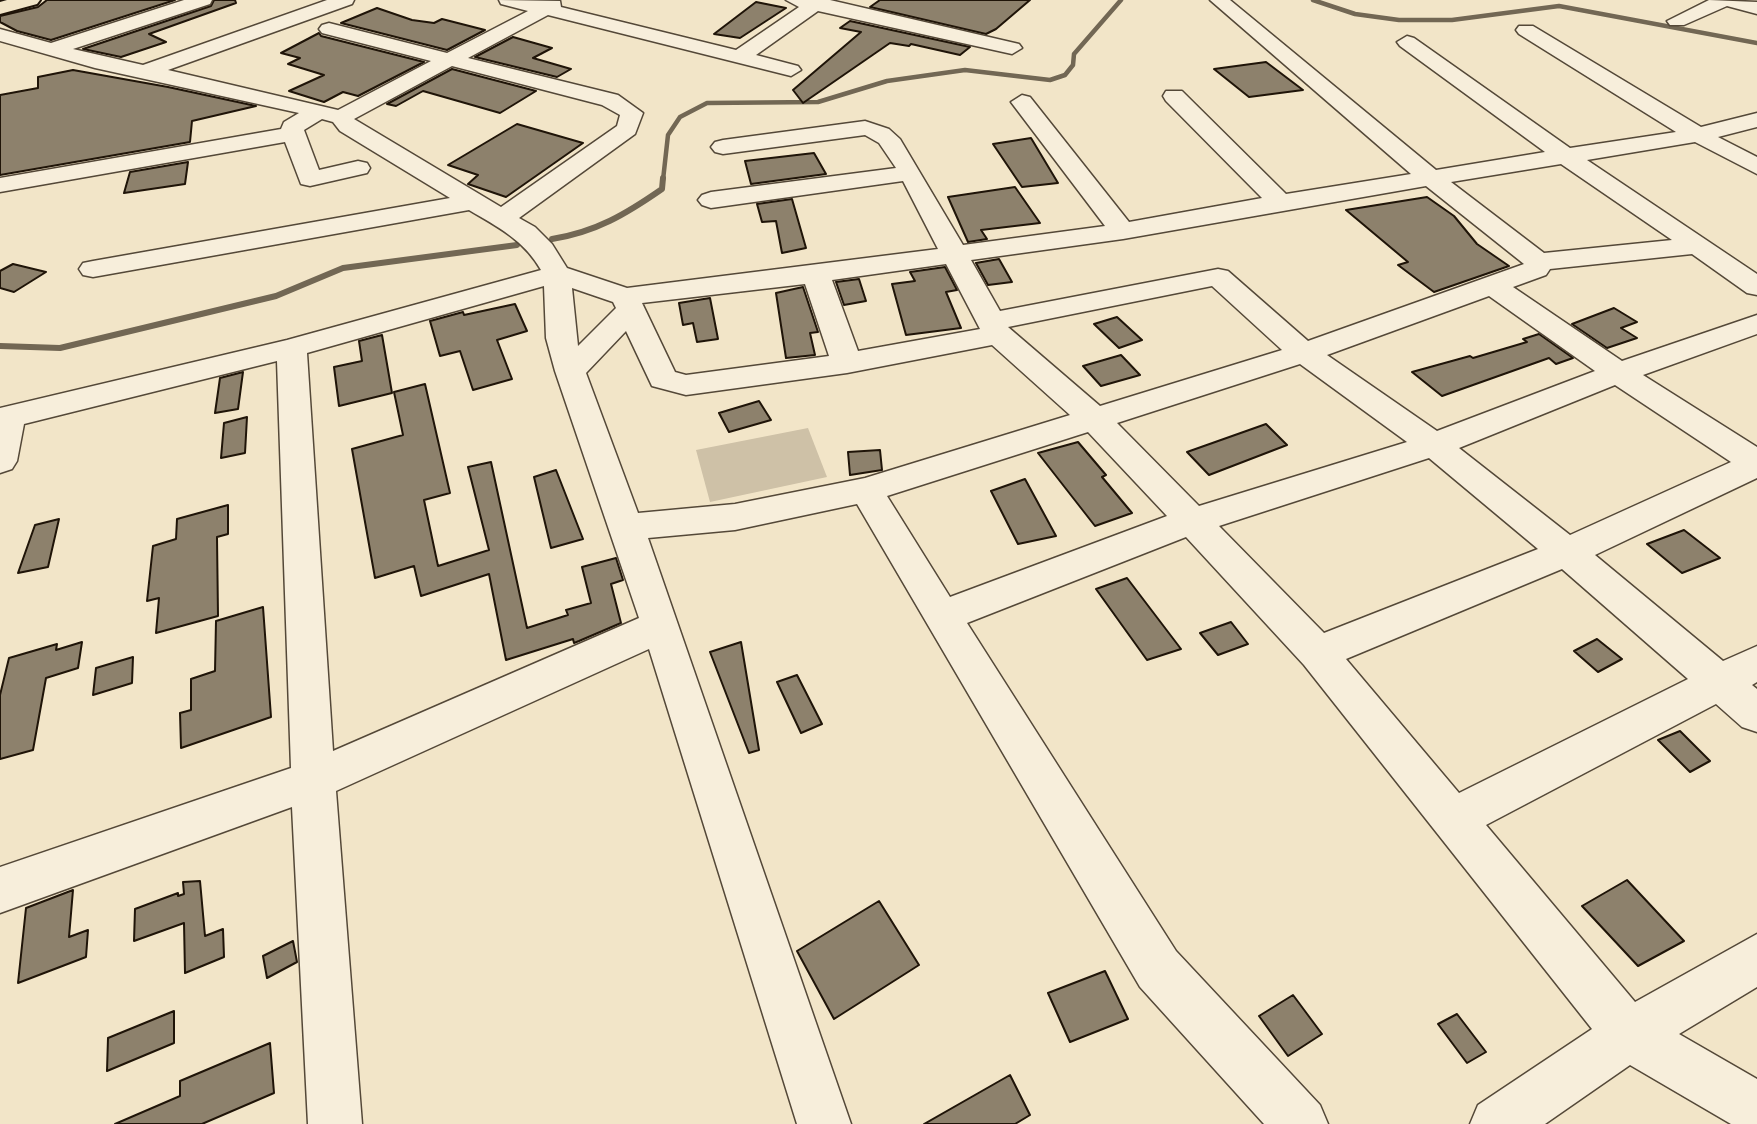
<!DOCTYPE html>
<html>
<head>
<meta charset="utf-8">
<style>
  body { margin:0 }
  canvas { display:block; background:#f2e5c8 }
</style>
</head>
<body>
<canvas width="1757" height="1124"></canvas>
<script>
const context = document.querySelector('canvas').getContext('2d');
context.lineJoin = 'round';
function paint(path, color) { context.fillStyle = color; context.fill(path, 'evenodd'); }
function stroke(path, color, width, dash) { context.strokeStyle = color; context.lineWidth = width; context.lineCap = dash ? 'butt' : 'round'; context.setLineDash(dash || []); context.stroke(path); }
paint(new Path2D(`
  M 808,428 L 827,477 L 710,502 L 696,450 Z`), '#cec1a7');
stroke(new Path2D(`
  M 1313,0 L 1355,14 L 1399,20 L 1452,20 L 1559,6 L 1757,43
  M 663,180 L 668,135 L 680,117 L 707,103 L 818,102 L 887,81 L 965,70 L 1050,80 L 1065,75 L 1073,65 L 1074,54 L 1121,0`), '#726754', 4.5);
stroke(new Path2D(`
  M 552,239 C 596,232 626,214 662,189 L 663,178
  M 0,346 L 60,348 L 276,296 L 343,268 L 517,245`), '#726754', 6);
const building = new Path2D(`
  M 47,0 L 175,0 L 51,40 L 17,31 L 0,22 L 0,16 L 38,7 Z
  M 214,0 L 235,0 L 236,3 L 149,34 L 166,42 L 121,57 L 83,49 L 211,6 Z
  M 880,0 L 1030,0 L 996,29 L 986,34 L 870,7 Z
  M 756,2 L 786,8 L 740,38 L 714,34 Z
  M 377,8 L 412,20 L 434,23 L 442,19 L 485,30 L 447,50 L 341,23 Z
  M 850,21 L 970,47 L 960,55 L 911,44 L 909,46 L 890,43 L 803,103 L 793,90 L 861,32 L 840,28 Z
  M 319,33 L 321,36 L 424,62 L 358,96 L 343,92 L 324,102 L 289,91 L 324,75 L 288,64 L 300,58 L 281,53 Z
  M 513,37 L 552,48 L 533,58 L 571,69 L 557,77 L 475,57 Z
  M 1266,62 L 1303,90 L 1249,97 L 1214,69 Z
  M 452,69 L 536,91 L 500,113 L 423,91 L 396,106 L 387,104 Z
  M 73,70 L 168,87 L 256,106 L 192,121 L 190,142 L 0,175 L 0,95 L 38,88 L 38,77 Z
  M 517,124 L 583,143 L 506,197 L 468,184 L 478,175 L 448,165 Z
  M 1031,138 L 1058,183 L 1022,187 L 993,144 Z
  M 814,153 L 826,174 L 751,184 L 745,161 Z
  M 188,162 L 185,184 L 124,193 L 130,172 Z
  M 1015,187 L 1040,223 L 981,230 L 987,239 L 968,242 L 948,197 Z
  M 1427,197 L 1454,216 L 1477,244 L 1509,266 L 1434,292 L 1398,265 L 1408,262 L 1346,210 Z
  M 792,199 L 806,248 L 782,253 L 776,221 L 762,222 L 757,204 Z
  M 999,259 L 1012,282 L 988,285 L 976,263 Z
  M 13,264 L 46,272 L 14,292 L 0,288 L 0,271 Z
  M 945,267 L 957,290 L 946,292 L 961,328 L 906,335 L 892,284 L 915,281 L 910,272 Z
  M 859,279 L 866,301 L 844,305 L 836,282 Z
  M 803,287 L 818,332 L 810,333 L 815,355 L 786,358 L 776,293 Z
  M 710,298 L 718,339 L 697,342 L 693,323 L 683,325 L 679,303 Z
  M 515,304 L 527,331 L 497,340 L 512,379 L 473,390 L 460,351 L 440,356 L 430,321 L 463,312 L 464,315 Z
  M 1614,308 L 1637,322 L 1621,328 L 1637,338 L 1607,348 L 1572,324 Z
  M 1117,317 L 1142,340 L 1119,348 L 1094,324 Z
  M 1539,334 L 1573,358 L 1556,364 L 1549,358 L 1442,396 L 1412,372 L 1470,356 L 1473,358 L 1527,342 L 1523,339 Z
  M 382,335 L 392,393 L 339,406 L 334,367 L 362,361 L 359,341 Z
  M 1121,355 L 1140,375 L 1101,386 L 1083,366 Z
  M 243,372 L 238,409 L 215,413 L 220,378 Z
  M 425,384 L 450,493 L 424,500 L 438,566 L 489,550 L 468,467 L 491,462 L 527,628 L 568,615 L 566,610 L 591,603 L 582,567 L 616,558 L 623,580 L 611,584 L 621,623 L 579,641 L 574,643 L 573,639 L 506,660 L 489,574 L 421,596 L 414,566 L 375,578 L 352,449 L 403,435 L 394,392 Z
  M 759,401 L 771,420 L 729,432 L 719,413 Z
  M 247,417 L 245,453 L 221,458 L 224,423 Z
  M 1266,424 L 1287,445 L 1209,475 L 1187,452 Z
  M 1078,442 L 1106,475 L 1102,477 L 1132,513 L 1095,526 L 1038,453 Z
  M 880,450 L 882,470 L 850,475 L 848,452 Z
  M 556,470 L 583,539 L 551,548 L 534,477 Z
  M 1025,479 L 1056,536 L 1018,544 L 991,491 Z
  M 228,505 L 228,534 L 217,537 L 218,616 L 156,633 L 159,598 L 147,601 L 153,546 L 176,539 L 177,519 Z
  M 59,519 L 48,567 L 18,573 L 35,525 Z
  M 1684,530 L 1720,558 L 1682,573 L 1647,544 Z
  M 1127,578 L 1181,649 L 1147,660 L 1096,589 Z
  M 263,607 L 271,717 L 181,748 L 180,713 L 191,710 L 191,679 L 215,671 L 216,621 Z
  M 1231,622 L 1248,644 L 1218,655 L 1200,633 Z
  M 1597,639 L 1622,659 L 1598,672 L 1574,651 Z
  M 82,642 L 78,668 L 46,678 L 33,750 L 0,759 L 0,695 L 9,658 L 57,644 L 56,650 Z
  M 741,642 L 759,750 L 749,753 L 710,652 Z
  M 133,657 L 132,683 L 93,695 L 96,668 Z
  M 797,675 L 822,724 L 801,733 L 777,682 Z
  M 1680,731 L 1710,761 L 1690,772 L 1658,740 Z
  M 1627,880 L 1684,941 L 1638,966 L 1582,906 Z
  M 200,881 L 205,936 L 223,929 L 224,957 L 185,973 L 184,923 L 134,941 L 135,909 L 178,893 L 178,896 L 184,894 L 183,882 Z
  M 73,890 L 69,937 L 88,930 L 86,957 L 18,983 L 26,908 Z
  M 879,901 L 919,965 L 834,1019 L 797,951 Z
  M 293,941 L 297,962 L 267,978 L 263,956 Z
  M 1105,971 L 1128,1019 L 1070,1042 L 1048,993 Z
  M 1293,995 L 1322,1034 L 1288,1056 L 1259,1016 Z
  M 174,1011 L 174,1043 L 107,1071 L 108,1038 Z
  M 1457,1014 L 1486,1052 L 1467,1063 L 1438,1024 Z
  M 270,1043 L 274,1093 L 202,1124 L 115,1124 L 180,1096 L 180,1081 Z
  M 1010,1075 L 1030,1115 L 1015,1124 L 924,1124 Z`);
paint(building, '#8d816c');
stroke(building, '#1f1408', 2);
const minor = new Path2D(`
  M 184,0 L 212,0 L 210,4 L 73,49 L 143,65 L 327,0 L 354,0 L 352,4 L 168,70 L 338,110 L 431,61 L 322,33 L 319,29 L 322,25 L 329,23 L 447,53 L 528,11 L 501,4 L 499,0 L 560,1 L 561,7 L 736,50 L 799,7 L 786,0 L 830,0 L 1019,44 L 1022,48 L 1012,54 L 818,11 L 756,55 L 798,66 L 801,70 L 791,76 L 548,15 L 468,58 L 618,95 L 643,113 L 635,134 L 519,218 L 535,227 L 552,244 L 567,268 L 627,288 L 938,249 L 903,181 L 711,208 L 702,205 L 698,200 L 702,195 L 711,192 L 896,168 L 879,143 L 865,135 L 723,154 L 715,152 L 711,147 L 715,142 L 723,140 L 865,121 L 889,129 L 900,139 L 963,245 L 1105,226 L 1011,102 L 1022,95 L 1030,97 L 1129,222 L 1262,198 L 1166,101 L 1163,96 L 1166,91 L 1182,91 L 1286,194 L 1411,174 L 1210,0 L 1230,0 L 1436,170 L 1545,152 L 1400,46 L 1397,42 L 1407,36 L 1414,38 L 1570,148 L 1676,132 L 1519,34 L 1516,30 L 1519,26 L 1533,26 L 1701,127 L 1757,113 L 1757,127 L 1718,137 L 1757,157 L 1757,174 L 1695,142 L 1587,160 L 1757,274 L 1757,295 L 1747,293 L 1692,254 L 1550,269 L 1546,275 L 1513,287 L 1622,361 L 1757,315 L 1757,334 L 1643,375 L 1757,447 L 1757,478 L 1595,555 L 1723,661 L 1757,646 L 1757,682 L 1752,685 L 1757,689 L 1757,732 L 1742,727 L 1716,704 L 1486,825 L 1635,1002 L 1757,934 L 1757,987 L 1679,1034 L 1757,1079 L 1757,1124 L 1731,1124 L 1630,1065 L 1545,1124 L 1470,1124 L 1478,1105 L 1592,1029 L 1304,665 L 1186,537 L 967,623 L 1176,951 L 1320,1105 L 1328,1124 L 1264,1124 L 1140,987 L 857,504 L 735,530 L 648,538 L 851,1124 L 797,1124 L 649,649 L 336,791 L 362,1124 L 308,1124 L 292,807 L 0,913 L 0,867 L 291,768 L 277,361 L 24,424 L 17,461 L 12,469 L 0,473 L 0,408 L 287,340 L 541,270 C 524,240 498,227 469,210 L 93,277 L 83,275 L 79,269 L 83,263 L 93,261 L 450,198 L 340,131 L 333,122 L 322,119 L 304,130 L 319,170 L 358,161 L 367,163 L 370,168 L 367,173 L 310,186 L 301,184 L 285,142 L 0,192 L 0,178 L 281,129 L 284,122 L 299,113 L 95,68 L 0,41 L 0,29 L 51,43 ZM 452,66 L 602,105 L 620,115 L 617,126 L 501,207 L 354,119 ZM 1561,164 L 1672,240 L 1544,253 L 1451,182 ZM 1426,186 L 1524,264 L 1308,341 L 1228,271 L 1218,269 L 1000,311 L 971,260 L 1123,239 ZM 946,264 L 980,329 L 858,351 L 832,280 ZM 805,284 L 829,356 L 686,375 L 675,372 L 642,303 ZM 544,286 L 546,338 L 555,371 L 639,618 L 333,751 L 307,353 ZM 1212,286 L 1282,350 L 1100,406 L 1008,327 ZM 572,288 L 613,302 L 616,308 L 578,346 ZM 1489,296 L 1595,371 L 1437,431 L 1327,355 ZM 626,331 L 652,386 L 686,395 L 847,373 L 992,345 L 1070,415 L 865,478 L 735,504 L 638,513 L 586,373 ZM 1300,364 L 1407,442 L 1199,506 L 1117,423 ZM 1615,385 L 1731,462 L 1570,535 L 1459,448 ZM 1088,432 L 1167,516 L 950,597 L 887,496 ZM 1429,458 L 1538,549 L 1324,633 L 1219,526 ZM 1562,569 L 1688,679 L 1459,793 L 1346,659 Z
  M 1709,0 L 1757,2 L 1757,14 L 1727,6 L 1684,25 L 1670,25 L 1667,21 Z`);
const major = new Path2D(`
  M 7,0 L 40,0 L 37,4 L 0,14 L 0,2 Z`);
stroke(minor, '#544838', 3);
stroke(major, '#1f1408', 4);
paint(minor, '#f7eedb');
paint(major, '#f2e5c8');
</script>
</body>
</html>
